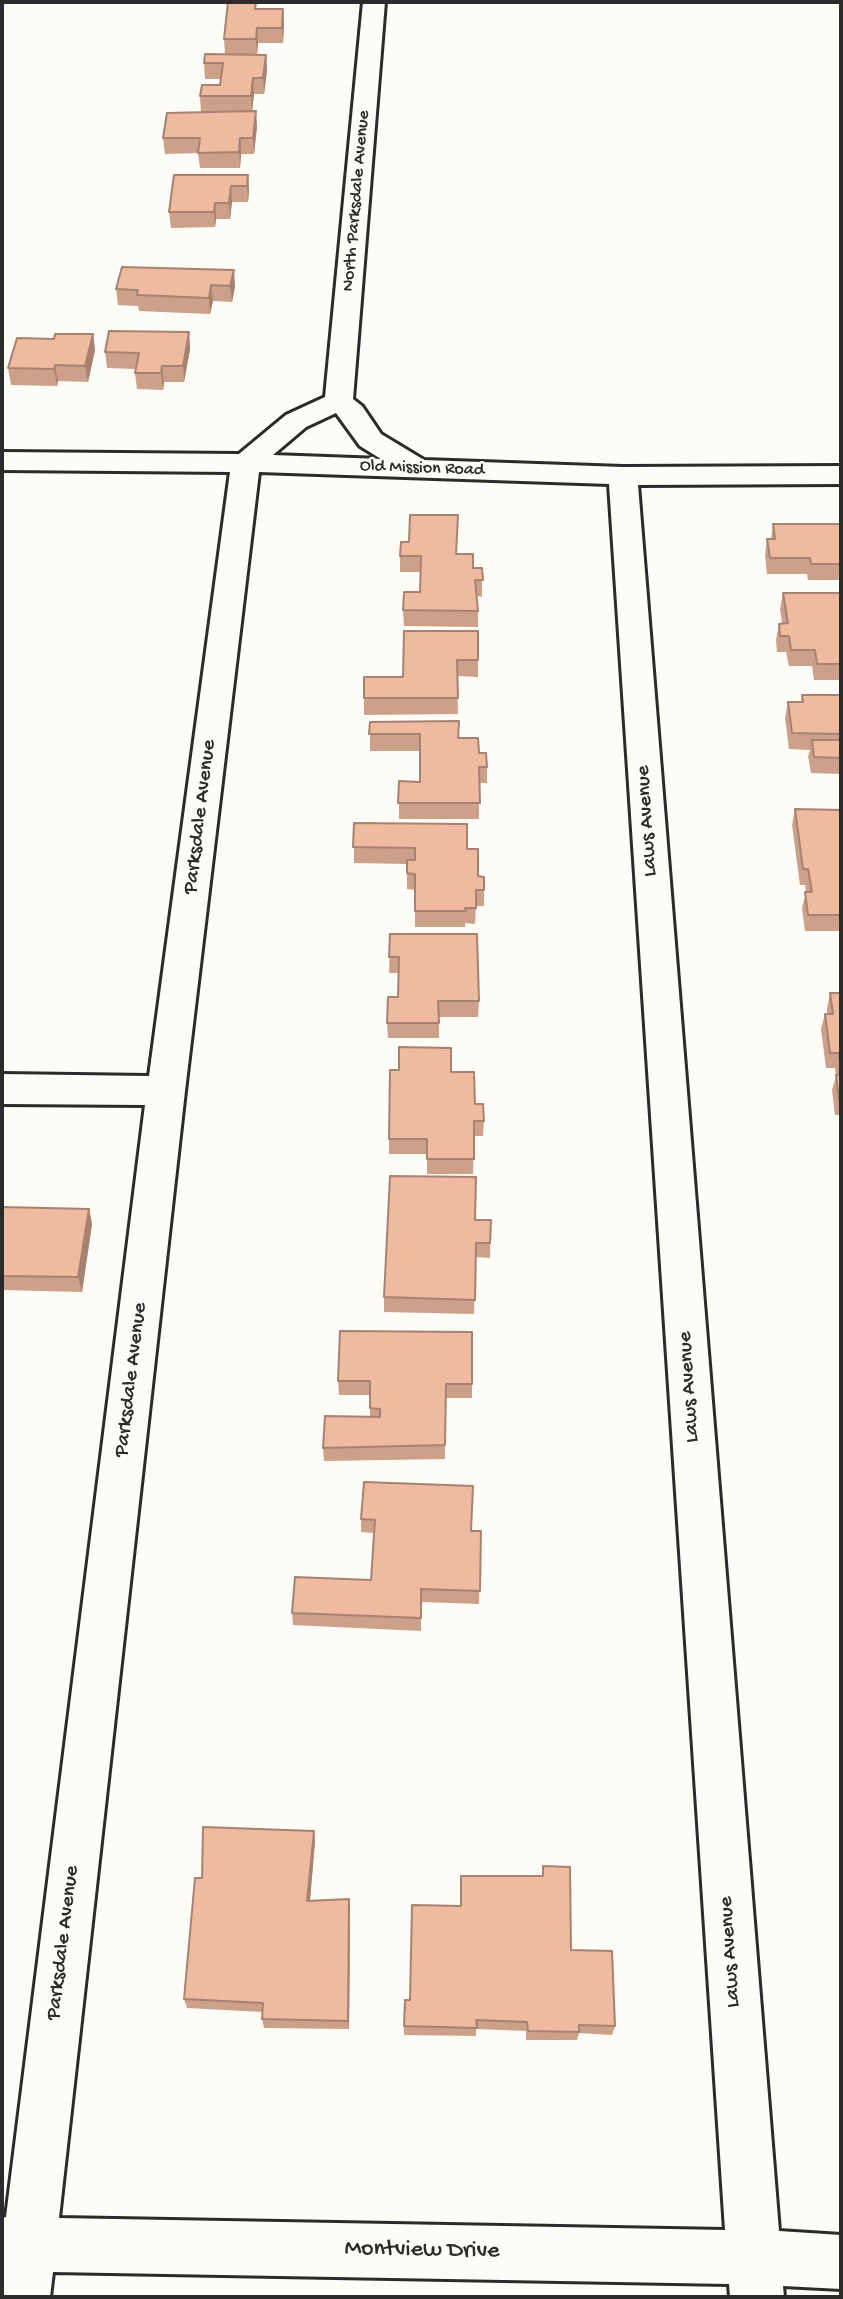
<!DOCTYPE html>
<html>
<head>
<meta charset="utf-8">
<style>
  body { margin:0 }
  #map { position:relative; width:843px; height:2299px; overflow:hidden; background:#fdfcf7; font-family:"Gochi Hand",sans-serif }
  canvas { display:block }
  .frame { position:absolute; inset:0; border:4px solid #2b2b2b; pointer-events:none }
</style>
</head>
<body>
<div id="map">
<canvas width="843" height="2299"></canvas>
<div class="frame"></div>
</div>
<script>
const context = document.querySelector('canvas').getContext('2d');
context.lineJoin = 'round';
function stroke(path, color, width, dash) { context.strokeStyle = color; context.lineWidth = width; context.lineCap = dash ? 'butt' : 'round'; context.setLineDash(dash || []); context.stroke(path); }
function paint(path, color) { context.fillStyle = color; context.fill(path, 'evenodd'); }
function label(font, color, halo, rows, align = 'center') {
  context.font = font + ' "Gochi Hand",sans-serif'; context.lineWidth = 5; context.setLineDash([]); context.textBaseline = 'middle'; context.strokeStyle = halo; context.fillStyle = color; for (const [text, x, y, turn = 0] of rows) {
    context.save(); context.translate(x, y); context.rotate((+turn || 0) * Math.PI / 180); context.textAlign = isNaN(turn) ? turn : align; if (halo) context.strokeText(text, 0, 0); context.fillText(text, 0, 0); context.restore();
  }
}
const minor = new Path2D(`
  M 363,2 L 385,2 L 353,399 L 362,406 L 381,434 L 424,460 L 623,467 L 841,466 L 841,484 L 638,485 L 779,2231 L 841,2235 L 841,2289 L 783,2286 L 784,2297 L 730,2297 L 729,2284 L 53,2272 L 50,2297 L 2,2297 L 2,2218 L 6,2217 L 145,1105 L 2,1104 L 2,1074 L 149,1076 L 230,472 L 2,470 L 2,452 L 239,454 L 286,415 L 325,397 ZM 336,413 L 360,446 L 381,459 L 273,455 L 306,427 ZM 259,472 L 609,484 L 725,2230 L 59,2218 L 185,1091 Z`);
stroke(minor, '#2b2b2b', 6);
paint(minor, '#fdfcf7');
paint(new Path2D(`
  M 256,2 L 256,9 L 283,9 L 284,24 L 283,43 L 258,43 L 257,54 L 266,55 L 267,70 L 264,94 L 254,94 L 252,111 L 257,126 L 254,154 L 241,154 L 240,168 L 200,168 L 198,153 L 165,154 L 163,138 L 201,112 L 200,96 L 220,85 L 221,79 L 205,79 L 204,63 L 225,54 L 224,39 Z
  M 248,175 L 249,190 L 248,202 L 232,202 L 230,219 L 216,219 L 215,227 L 171,228 L 169,212 Z
  M 122,267 L 235,286 L 232,302 L 213,301 L 210,314 L 139,311 L 138,306 L 118,305 L 116,289 Z
  M 189,332 L 190,349 L 184,382 L 164,382 L 163,390 L 137,389 L 135,373 L 136,369 L 107,368 L 105,352 Z
  M 93,334 L 95,350 L 88,382 L 58,381 L 57,386 L 11,385 L 8,368 L 54,339 Z
  M 773,524 L 841,524 L 841,580 L 808,580 L 807,574 L 767,574 L 765,555 L 767,539 L 771,539 Z
  M 458,531 L 456,554 L 473,568 L 482,568 L 482,597 L 477,596 L 478,611 L 478,627 L 404,626 L 403,610 L 420,592 L 421,572 L 400,572 L 400,556 L 409,542 Z
  M 783,593 L 841,593 L 841,680 L 814,680 L 812,666 L 789,666 L 786,652 L 777,652 L 776,640 L 779,624 L 782,623 L 780,609 Z
  M 404,631 L 478,660 L 478,677 L 457,676 L 458,714 L 364,715 L 364,698 L 403,677 Z
  M 802,695 L 841,695 L 841,774 L 811,773 L 808,756 L 810,750 L 789,749 L 785,718 L 788,702 L 801,702 Z
  M 370,722 L 458,738 L 479,753 L 487,767 L 487,783 L 479,783 L 479,819 L 399,819 L 399,781 L 420,782 L 420,751 L 370,751 Z
  M 795,809 L 841,810 L 841,931 L 805,931 L 802,908 L 806,892 L 805,885 L 800,885 L 792,825 Z
  M 354,823 L 467,849 L 478,876 L 484,890 L 484,906 L 476,906 L 475,924 L 465,923 L 465,927 L 415,927 L 415,890 L 407,889 L 407,864 L 354,863 Z
  M 390,934 L 479,1001 L 478,1017 L 439,1017 L 439,1038 L 388,1038 L 387,1023 L 398,997 L 398,973 L 389,973 Z
  M 830,993 L 841,993 L 841,1115 L 835,1115 L 832,1090 L 836,1076 L 835,1068 L 826,1068 L 821,1029 L 825,1014 L 827,1014 L 827,1008 Z
  M 451,1072 L 475,1104 L 484,1121 L 483,1136 L 474,1136 L 473,1174 L 427,1174 L 427,1154 L 389,1154 L 389,1139 Z
  M 2,1207 L 89,1209 L 92,1224 L 82,1292 L 2,1290 Z
  M 475,1220 L 491,1220 L 490,1258 L 476,1257 L 474,1314 L 384,1312 L 384,1297 Z
  M 472,1332 L 472,1398 L 445,1398 L 445,1459 L 324,1461 L 323,1448 L 370,1416 L 370,1395 L 339,1395 L 338,1381 Z
  M 364,1482 L 471,1531 L 481,1531 L 479,1604 L 421,1602 L 421,1631 L 293,1625 L 292,1613 L 371,1580 L 374,1533 L 361,1532 L 361,1519 Z
  M 315,1841 L 310,1901 L 349,1899 L 350,1909 L 349,2029 L 264,2028 L 262,2019 L 263,2012 L 187,2008 L 184,1999 L 202,1878 Z
  M 543,1866 L 571,1950 L 615,2026 L 612,2035 L 579,2033 L 577,2040 L 526,2040 L 526,2031 L 476,2029 L 476,2036 L 404,2035 L 404,2026 L 461,1906 L 542,1876 Z`), '#cda08a');
paint(new Path2D(`
  M 283,9 L 284,24 L 283,43 L 282,28 Z
  M 257,28 L 258,43 L 257,54 L 256,39 Z
  M 266,55 L 267,70 L 264,94 L 263,78 Z
  M 253,78 L 254,94 L 252,112 L 251,96 Z
  M 256,111 L 257,126 L 254,154 L 253,138 Z
  M 240,138 L 241,154 L 240,168 L 239,152 Z
  M 248,175 L 249,190 L 248,202 L 247,186 Z
  M 231,186 L 232,202 L 230,219 L 229,203 Z
  M 215,203 L 216,219 L 215,227 L 214,212 Z
  M 234,270 L 235,286 L 232,302 L 230,286 Z
  M 211,285 L 213,301 L 210,314 L 209,298 Z
  M 189,332 L 190,349 L 184,382 L 183,366 Z
  M 93,334 L 95,350 L 88,382 L 85,366 Z
  M 55,365 L 58,381 L 57,386 L 54,369 Z
  M 162,366 L 164,382 L 163,390 L 161,373 Z
  M 89,1209 L 92,1224 L 82,1292 L 78,1277 Z
  M 314,1831 L 315,1841 L 309,1911 L 307,1901 Z
  M 349,1899 L 350,1909 L 349,2029 L 348,2021 Z`), '#a78270');
const building = new Path2D(`
  M 228,2 L 256,2 L 255,9 L 283,9 L 282,28 L 257,28 L 256,39 L 224,39 Z
  M 205,54 L 266,55 L 263,78 L 253,78 L 251,96 L 200,96 L 202,85 L 220,85 L 223,63 L 204,63 Z
  M 256,111 L 253,138 L 240,138 L 239,152 L 198,153 L 200,138 L 163,138 L 167,113 Z
  M 174,175 L 248,175 L 247,186 L 231,186 L 229,203 L 215,203 L 214,212 L 169,212 Z
  M 122,267 L 234,270 L 230,286 L 211,285 L 209,298 L 137,295 L 138,290 L 116,289 Z
  M 109,331 L 189,332 L 183,366 L 162,366 L 161,373 L 135,373 L 139,353 L 105,352 Z
  M 55,334 L 93,334 L 85,366 L 55,365 L 54,369 L 8,368 L 17,338 L 54,339 Z
  M 410,515 L 458,515 L 456,554 L 473,554 L 473,568 L 482,568 L 483,580 L 475,580 L 478,611 L 403,610 L 404,592 L 420,592 L 421,556 L 400,556 L 401,542 L 409,542 Z
  M 773,524 L 841,524 L 841,564 L 811,564 L 810,558 L 770,558 L 767,539 L 775,539 Z
  M 783,593 L 841,593 L 841,664 L 817,664 L 815,650 L 791,650 L 789,636 L 780,636 L 779,624 L 788,623 Z
  M 404,631 L 478,631 L 478,660 L 457,660 L 458,698 L 364,698 L 364,677 L 403,677 Z
  M 802,695 L 841,695 L 841,734 L 792,733 L 788,702 L 803,702 Z
  M 459,721 L 458,738 L 478,738 L 479,753 L 486,753 L 487,767 L 479,767 L 480,803 L 398,803 L 399,781 L 420,782 L 420,734 L 369,734 L 370,722 Z
  M 812,740 L 841,740 L 841,758 L 814,757 Z
  M 795,809 L 841,810 L 841,915 L 808,915 L 805,892 L 812,892 L 808,869 L 803,869 Z
  M 354,823 L 467,824 L 467,849 L 478,849 L 478,876 L 484,877 L 484,890 L 476,890 L 476,908 L 465,908 L 466,911 L 415,911 L 415,874 L 407,873 L 407,860 L 415,860 L 415,848 L 353,847 Z
  M 390,934 L 477,934 L 479,1001 L 438,1001 L 439,1023 L 387,1023 L 388,997 L 398,997 L 399,957 L 389,957 Z
  M 830,993 L 841,993 L 841,1070 L 839,1053 L 830,1053 L 825,1014 L 833,1014 Z
  M 399,1047 L 451,1048 L 451,1072 L 474,1072 L 475,1104 L 483,1104 L 484,1121 L 474,1121 L 474,1159 L 427,1159 L 427,1139 L 389,1139 L 390,1070 L 399,1070 Z
  M 841,1074 L 841,1100 L 839,1100 L 836,1075 Z
  M 390,1176 L 476,1177 L 475,1220 L 491,1220 L 490,1243 L 476,1243 L 475,1300 L 384,1297 Z
  M 2,1207 L 89,1209 L 78,1277 L 2,1276 Z
  M 340,1331 L 472,1332 L 472,1384 L 446,1384 L 445,1445 L 323,1448 L 325,1416 L 380,1417 L 380,1409 L 370,1408 L 370,1381 L 338,1381 Z
  M 364,1482 L 473,1486 L 471,1531 L 481,1531 L 480,1591 L 421,1589 L 421,1618 L 292,1613 L 295,1577 L 371,1580 L 375,1520 L 361,1519 Z
  M 203,1827 L 314,1831 L 307,1901 L 349,1899 L 348,2021 L 262,2019 L 263,2003 L 184,1999 L 195,1878 L 202,1878 Z
  M 543,1866 L 570,1867 L 571,1950 L 612,1951 L 615,2026 L 579,2025 L 579,2032 L 528,2031 L 527,2022 L 476,2020 L 477,2028 L 404,2026 L 405,2000 L 410,2000 L 412,1905 L 461,1906 L 461,1876 L 543,1876 Z`);
paint(building, '#eebaa0');
stroke(building, '#a78270', 2);
label('18px', '#2b2b2b', '#fdfcf7', [
  ["North Parksdale Avenue",357,201,-85],
  ["Old Mission Road",422,469,2]
]);
label('21px', '#2b2b2b', '#fdfcf7', [
  ["Parksdale Avenue",201,817,-83],
  ["Laws Avenue",648,821,-94],
  ["Parksdale Avenue",132,1380,-83],
  ["Laws Avenue",690,1387,-94],
  ["Parksdale Avenue",64,1943,-83],
  ["Laws Avenue",731,1952,-94]
]);
label('24px', '#2b2b2b', '#fdfcf7', [
  ["Montview Drive",422,2251,1]
]);
</script>
</body>
</html>
